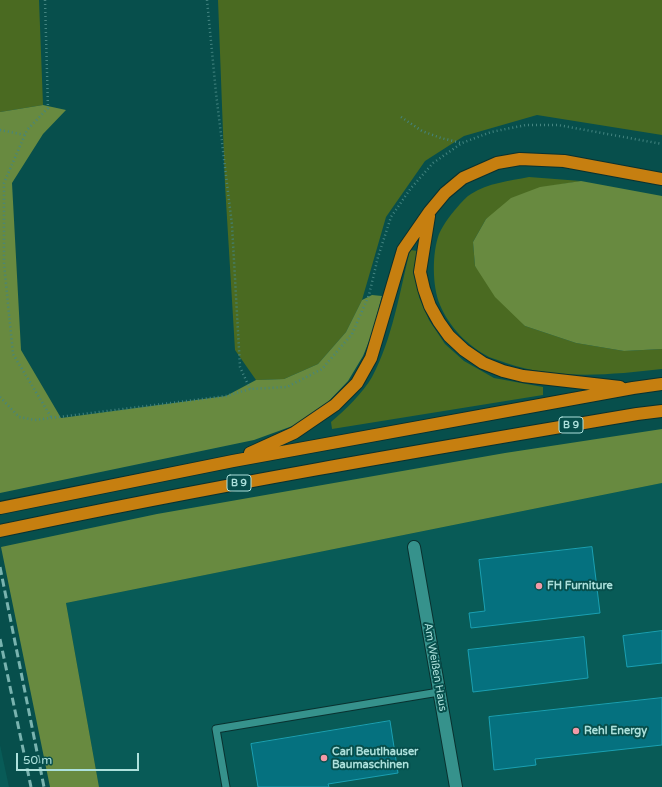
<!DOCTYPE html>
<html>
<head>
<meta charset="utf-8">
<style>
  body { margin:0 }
  #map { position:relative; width:662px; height:787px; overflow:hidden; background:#074f4c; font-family:"Varela Round",sans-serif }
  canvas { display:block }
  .scale { position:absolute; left:16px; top:753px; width:123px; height:18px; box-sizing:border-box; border:2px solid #ade1dc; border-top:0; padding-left:5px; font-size:12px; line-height:14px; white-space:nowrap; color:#ade1dc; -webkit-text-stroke:3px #074f4c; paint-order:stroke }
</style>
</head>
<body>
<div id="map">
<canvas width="662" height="787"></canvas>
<div class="scale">50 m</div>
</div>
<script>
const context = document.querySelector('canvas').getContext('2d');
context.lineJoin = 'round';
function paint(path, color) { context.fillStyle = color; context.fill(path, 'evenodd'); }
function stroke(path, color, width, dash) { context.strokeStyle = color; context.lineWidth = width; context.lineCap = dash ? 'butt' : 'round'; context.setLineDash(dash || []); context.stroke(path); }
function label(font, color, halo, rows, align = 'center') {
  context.font = font + ' "Varela Round",sans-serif'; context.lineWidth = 4; context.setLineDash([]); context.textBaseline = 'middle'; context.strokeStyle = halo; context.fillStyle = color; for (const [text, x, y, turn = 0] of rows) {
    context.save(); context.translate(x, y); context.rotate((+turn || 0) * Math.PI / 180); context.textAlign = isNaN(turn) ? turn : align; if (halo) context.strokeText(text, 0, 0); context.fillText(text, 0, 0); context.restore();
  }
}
paint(new Path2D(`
  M 662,483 L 662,787 L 99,787 L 66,603 Z
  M 0,745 L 9,787 L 0,787 Z`), '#085b57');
paint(new Path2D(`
  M 0,0 L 39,0 L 43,105 L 0,112 Z
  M 218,0 L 662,0 L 662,135 L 537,115 L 464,136 L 425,161 L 386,217 L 362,300 L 346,332 L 318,364 L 284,379 L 256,380 L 235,350 L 225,185 Z
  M 529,177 L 581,181 L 540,188 L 486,219 L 473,242 L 475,266 L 525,326 L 576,343 L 624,351 L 662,349 L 662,369 C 611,375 556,380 506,363 C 501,361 494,359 489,357 C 468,346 449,327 440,305 C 432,286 432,253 439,234 C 444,223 452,213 460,204 C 463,201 467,196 471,194 C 488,183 509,181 529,177 Z
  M 410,250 L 418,251 L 416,270 L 419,297 L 429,320 L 445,344 L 464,361 L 494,378 L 543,387 L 543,395 L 332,429 L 331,422 C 345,410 363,393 372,377 C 392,340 400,291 410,250 Z`), '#4a6a21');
paint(new Path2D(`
  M 43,105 L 66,110 L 43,134 L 12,183 L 21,350 L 61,418 L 226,396 L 256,380 L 284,379 L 318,364 L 346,332 L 362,300 L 372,295 L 382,296 L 372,334 L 363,356 L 348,381 L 327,403 L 298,424 L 254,440 L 0,493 L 0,112 Z
  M 581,181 L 662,196 L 662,349 L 624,351 L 576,343 L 525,326 L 495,297 L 475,266 L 473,242 L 486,219 L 511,198 L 540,187 Z
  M 662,429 L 662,483 L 66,603 L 99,787 L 50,787 L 1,547 L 157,514 L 505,453 Z`), '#688a40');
const building = new Path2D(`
  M 592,547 L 600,613 L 471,628 L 469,613 L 485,611 L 479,560 Z
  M 662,631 L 662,663 L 627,667 L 623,636 Z
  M 584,637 L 588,678 L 473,692 L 468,650 Z
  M 662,698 L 662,745 L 535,759 L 536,765 L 494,770 L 489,717 Z
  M 390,721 L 398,773 L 328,784 L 329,787 L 258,787 L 251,744 Z`);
paint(building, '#05717f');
stroke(building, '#1aa0b2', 1);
const lane = new Path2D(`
  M 226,787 L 216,729 L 439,692`);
const street = new Path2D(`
  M 414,547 L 456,787`);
const highway = new Path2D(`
  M 429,216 L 420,272 L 424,289 L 430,306 L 439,322 L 449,336 L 464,350 L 483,363 L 503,371 L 523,376 L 620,387
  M 250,453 L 294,433 L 335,405 L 357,383 L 371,358 L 403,250 L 430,211 L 445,193 L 463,178 L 497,163 L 520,159 L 564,161 L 662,179
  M 0,508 L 233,461 L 633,388 L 662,384
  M 0,531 C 211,486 424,450 637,414 L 662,411`);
stroke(lane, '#0a312f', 9);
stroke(street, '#0a312f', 14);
stroke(highway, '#0a312f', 14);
stroke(new Path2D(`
  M 45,0 L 48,108 L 27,130 L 4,183 L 4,264 L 13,354 L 51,417
  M 207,0 L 216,93 L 232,225 L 240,367 L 250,389
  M 401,117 L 422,131 L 441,138 L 461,143
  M 0,130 L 25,135
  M 0,397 L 19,417 L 35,420 L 226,396 L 250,389 L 287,387 L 322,369 L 352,334 L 369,295 L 378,257 L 391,217 L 411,188 L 433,163 L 462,143 L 491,132 L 526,125 L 558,125 L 662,144`), '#448581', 2.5, [1, 3]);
stroke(lane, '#36928c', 7);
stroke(street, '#36928c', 12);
stroke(highway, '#c67f10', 12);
stroke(new Path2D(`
  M 0,567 L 44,787
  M 0,639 L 31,787`), '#79b3af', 3, [8, 4]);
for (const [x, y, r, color] of [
  [539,586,4,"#f39aa8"],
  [576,731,4,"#f39aa8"],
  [324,758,4,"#f39aa8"]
]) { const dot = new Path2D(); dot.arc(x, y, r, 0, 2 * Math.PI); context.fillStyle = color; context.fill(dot); stroke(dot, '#074f4c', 1.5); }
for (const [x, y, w] of [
  [571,425,24],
  [239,483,24]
]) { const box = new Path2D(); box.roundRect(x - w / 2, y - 8, w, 16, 3); context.fillStyle = '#074f4c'; context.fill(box); stroke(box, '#ade1dc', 1); }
label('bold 10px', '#ade1dc', null, [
  ["B 9",571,425],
  ["B 9",239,483]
]);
label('bold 11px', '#ade1dc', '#074f4c', [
  ["FH Furniture",547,586],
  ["Rehl Energy",584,731],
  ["Carl Beutlhauser",332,752],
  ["Baumaschinen",332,765]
], 'left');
label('11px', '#ade1dc', '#074f4c', [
  ["Am Weißen Haus",435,667,80]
]);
</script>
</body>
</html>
